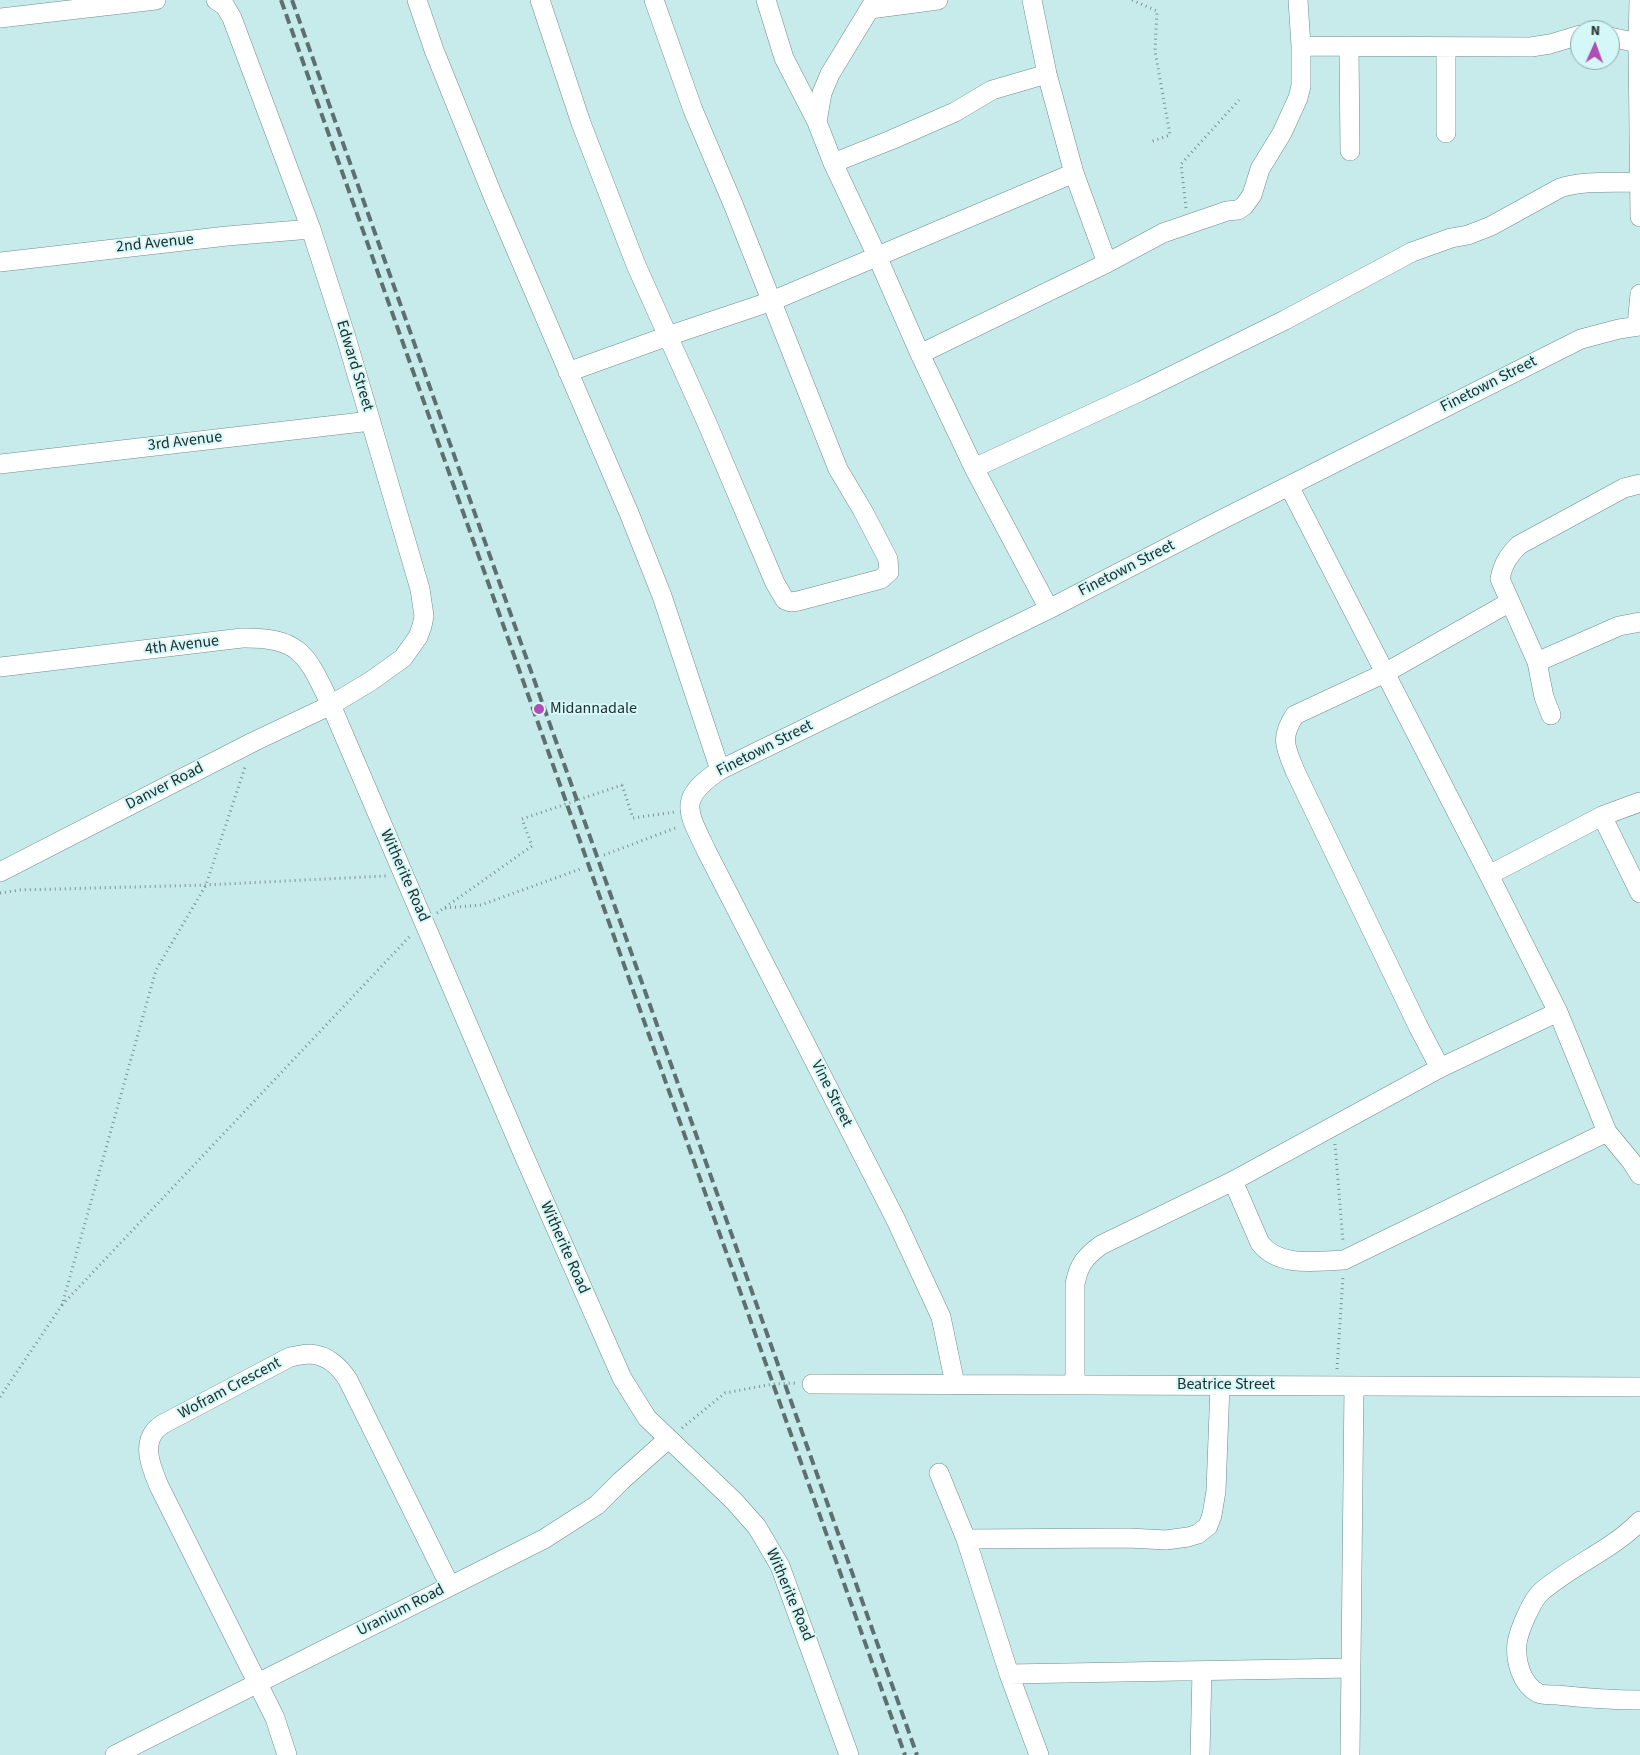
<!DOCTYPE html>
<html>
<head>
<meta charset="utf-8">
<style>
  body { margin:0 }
  #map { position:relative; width:1640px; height:1755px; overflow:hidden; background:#c7eaea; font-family:"Source Sans 3",sans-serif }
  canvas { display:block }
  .north { position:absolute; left:1570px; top:20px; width:50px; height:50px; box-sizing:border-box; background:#d4f7f7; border:1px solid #8da7a7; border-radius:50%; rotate:2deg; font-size:14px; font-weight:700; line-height:20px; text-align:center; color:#233030 }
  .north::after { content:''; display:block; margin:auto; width:18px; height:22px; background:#b04eb5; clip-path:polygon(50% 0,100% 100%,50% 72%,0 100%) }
</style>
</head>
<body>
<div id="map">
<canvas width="1640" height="1755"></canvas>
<div class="north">N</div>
</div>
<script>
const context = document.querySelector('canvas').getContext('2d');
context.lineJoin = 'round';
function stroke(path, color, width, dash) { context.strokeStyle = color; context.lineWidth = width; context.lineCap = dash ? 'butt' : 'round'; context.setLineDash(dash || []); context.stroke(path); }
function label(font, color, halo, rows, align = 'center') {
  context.font = font + ' "Source Sans 3",sans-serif'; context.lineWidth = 4; context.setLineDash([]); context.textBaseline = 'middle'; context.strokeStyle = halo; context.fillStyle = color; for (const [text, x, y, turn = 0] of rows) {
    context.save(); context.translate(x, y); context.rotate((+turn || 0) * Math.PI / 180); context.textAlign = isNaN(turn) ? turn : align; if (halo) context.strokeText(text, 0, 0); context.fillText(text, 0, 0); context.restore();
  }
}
const street = new Path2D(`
  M 417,0 L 434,50 L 493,196 L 629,513 L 662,596 L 720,770
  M 540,0 L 581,123 L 636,265 L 707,423 L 775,583 L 785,600 L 791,602 L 798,601 L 881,579 L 889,572 L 888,559 L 863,511 L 838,469 L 733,204 L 693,110 L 654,0
  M 766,0 L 784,58 L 817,122 L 833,163 L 877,256 L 920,354 L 974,468 L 1049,609
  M 1032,0 L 1047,74 L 1074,173 L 1107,263
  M 1639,0 L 1638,43 L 1640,217
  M 870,9 L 938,0
  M 0,18 L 156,0
  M 1610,37 L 1638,43
  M 1301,46 L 1531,47 L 1550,44 L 1580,35
  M 1349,46 L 1350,151
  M 1446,47 L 1446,133
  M 817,122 L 822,93 L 830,74 L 875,0
  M 833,163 L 891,140 L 955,112 L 992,90 L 1047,74
  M 0,262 L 227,236 L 311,229
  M 1637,326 L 1640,294
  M 920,354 L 1107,263 L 1163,233 L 1227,211 L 1238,210 L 1244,206 L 1252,195 L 1260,169 L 1282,133 L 1298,98 L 1301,86 L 1301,46 L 1298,0
  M 568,372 L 668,336 L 772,301 L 1074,173
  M 0,464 L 371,421
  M 974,468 L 1141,391 L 1285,320 L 1412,252 L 1451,238 L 1468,235 L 1491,226 L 1560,188 C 1585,180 1614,183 1640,182
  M 1640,484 L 1624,488 L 1519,545 C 1508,556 1503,564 1500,579 L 1537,662 L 1619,626 L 1640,622
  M 1289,486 L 1489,875 L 1558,1012 L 1607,1132 L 1631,1161 L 1640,1175
  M 1537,662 L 1544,697 L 1551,715
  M 0,667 L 242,638 C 302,637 307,656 331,705 L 522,1151 L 622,1378 L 647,1418 L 734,1501 L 757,1527 L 780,1566 L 849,1755
  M 1602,816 L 1640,893
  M 0,872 L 253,742 L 331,705 L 371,681 L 403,658 L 418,637 L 422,626 L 424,616 L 420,589 L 345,334 L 311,229 L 232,18 L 225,6 L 216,0
  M 1489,875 L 1602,816 L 1640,802
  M 1440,1068 L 1418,1026 L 1296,773 C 1286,749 1279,738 1295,715 L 1385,673 L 1510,602
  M 1233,1181 L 1260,1243 C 1279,1268 1316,1261 1344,1260 L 1607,1132
  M 812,1384 L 1640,1387
  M 955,1384 L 941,1317 L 895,1218 L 707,852 C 687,810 677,799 720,770 L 1049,609 L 1213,524 L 1581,339 L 1619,329 L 1640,326
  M 1075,1385 L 1075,1284 C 1079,1264 1085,1257 1101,1245 L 1233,1181 L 1440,1068 L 1558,1012
  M 939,1473 L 966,1539
  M 1640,1521 C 1612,1550 1572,1565 1541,1592 C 1532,1600 1519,1630 1517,1643 C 1515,1660 1521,1684 1538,1693 C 1542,1695 1551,1695 1557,1695 C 1585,1698 1612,1700 1640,1700
  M 1009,1674 L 1351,1668
  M 115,1755 L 544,1539 L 597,1505 L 621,1481 L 668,1439
  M 287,1755 L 275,1718 L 159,1486 C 153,1471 142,1448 154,1432 C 156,1429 160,1426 163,1424 L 290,1357 C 296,1356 304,1354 310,1354 C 327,1355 340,1367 348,1380 L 450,1586
  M 1039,1755 L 1009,1674 L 966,1539 L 1129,1538 L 1166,1540 L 1188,1537 L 1198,1534 L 1208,1526 L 1212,1515 L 1216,1491 L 1220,1385
  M 1200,1755 L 1202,1671
  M 1350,1755 L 1354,1386`);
stroke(street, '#6d8e8e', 20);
stroke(new Path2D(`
  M 1132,0 L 1157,11 L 1155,51 L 1170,135 L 1150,142
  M 1186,208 L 1181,164 L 1239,100
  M 622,785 L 633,818 L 675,812
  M 604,855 L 678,827
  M 0,893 L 20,890 L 206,885 L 386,876
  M 445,908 L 481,905 L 583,868
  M 437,913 L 532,846 L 522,819
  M 1335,1144 L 1343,1242
  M 62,1305 L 411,935
  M 1337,1369 L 1343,1276
  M 0,1397 L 62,1305 L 156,970 L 206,885 L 245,767
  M 682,1428 L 725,1393 L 773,1384 L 797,1383`), '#7a9393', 3, [1, 4]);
stroke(street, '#fff', 19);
stroke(new Path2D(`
  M 281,0 L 905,1755
  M 292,0 L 917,1755`), '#5c7070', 4, [10, 5]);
stroke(new Path2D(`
  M 522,819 L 622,785`), '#7a9393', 3, [1, 4]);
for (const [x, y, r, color] of [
  [539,709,6,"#b04eb5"]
]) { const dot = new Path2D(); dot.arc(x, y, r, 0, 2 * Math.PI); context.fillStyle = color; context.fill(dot); stroke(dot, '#d4f7f7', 2); }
label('16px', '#233030', '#d4f7f7', [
  ["2nd Avenue",155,244,-6],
  ["Edward Street",354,366,73],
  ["Finetown Street",1489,385,-27],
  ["3rd Avenue",185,442,-7],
  ["Finetown Street",1127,569,-27],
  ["4th Avenue",182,646,-7],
  ["Finetown Street",765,749,-27],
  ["Danver Road",165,787,-27],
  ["Witherite Road",404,876,66],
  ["Vine Street",831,1094,63],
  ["Witherite Road",564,1248,66],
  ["Beatrice Street",1226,1385],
  ["Wofram Crescent",230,1389,-28],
  ["Witherite Road",789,1595,67],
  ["Uranium Road",401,1611,-27]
]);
label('16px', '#233030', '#d4f7f7', [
  ["Midannadale",550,709]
], 'left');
</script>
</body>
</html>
